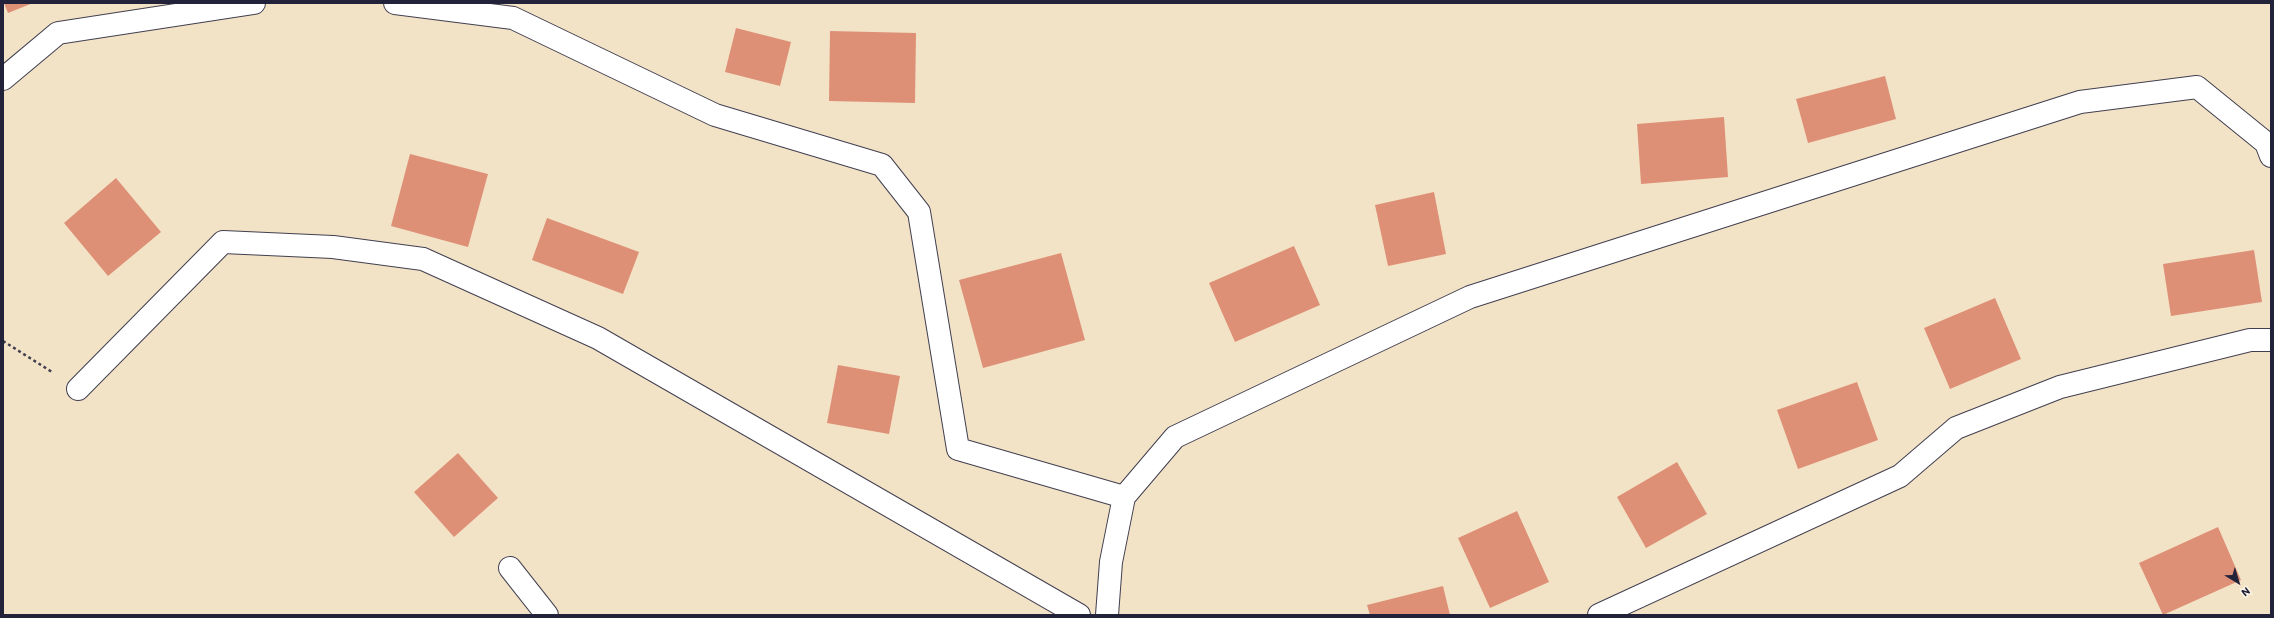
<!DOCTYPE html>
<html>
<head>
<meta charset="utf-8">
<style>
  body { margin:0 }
  #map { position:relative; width:2274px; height:618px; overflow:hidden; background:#f3e3c6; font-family:Itim,sans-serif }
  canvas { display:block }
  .frame { position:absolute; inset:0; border:4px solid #22223b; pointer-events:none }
  .north { position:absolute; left:2218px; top:562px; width:40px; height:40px; -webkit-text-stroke:3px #fcf5e5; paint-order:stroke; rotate:142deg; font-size:11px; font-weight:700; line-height:16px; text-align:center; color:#22223b }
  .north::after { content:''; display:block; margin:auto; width:14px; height:18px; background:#22223b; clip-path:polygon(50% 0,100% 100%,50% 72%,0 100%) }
</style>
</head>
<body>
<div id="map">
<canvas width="2274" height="618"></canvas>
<div class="frame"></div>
<div class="north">N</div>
</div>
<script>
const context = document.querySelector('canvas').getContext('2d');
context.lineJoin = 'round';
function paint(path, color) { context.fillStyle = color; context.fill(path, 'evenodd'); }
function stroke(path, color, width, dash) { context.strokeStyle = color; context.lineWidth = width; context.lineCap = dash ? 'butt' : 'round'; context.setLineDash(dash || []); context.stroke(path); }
paint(new Path2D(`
  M 4,3 L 33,3 L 8,13 Z
  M 736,28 L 791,42 L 780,86 L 725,72 Z
  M 830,31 L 916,33 L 915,103 L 829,101 Z
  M 1885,76 L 1896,119 L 1808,143 L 1796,99 Z
  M 1724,117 L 1728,177 L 1641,184 L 1637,124 Z
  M 410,154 L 488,174 L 468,247 L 391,226 Z
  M 116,178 L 161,232 L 108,276 L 64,223 Z
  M 1434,192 L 1446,254 L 1388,266 L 1375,205 Z
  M 547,218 L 639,252 L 623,294 L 532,260 Z
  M 1294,246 L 1320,305 L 1235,342 L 1209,283 Z
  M 2254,250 L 2262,302 L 2171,316 L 2163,264 Z
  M 1061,253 L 1085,340 L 983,368 L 959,280 Z
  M 1995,298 L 2021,359 L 1950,389 L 1924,328 Z
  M 838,365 L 900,376 L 889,434 L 827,423 Z
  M 1857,382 L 1878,440 L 1798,469 L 1777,410 Z
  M 458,453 L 498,498 L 454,537 L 414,492 Z
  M 1677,462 L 1707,514 L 1646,548 L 1617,497 Z
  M 1517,511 L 1549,582 L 1490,608 L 1458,538 Z
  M 2218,527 L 2241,580 L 2163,615 L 2139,563 Z
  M 1443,586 L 1450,615 L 1370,615 L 1367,605 Z`), '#de9077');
const minor = new Path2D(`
  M 395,3 L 513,18 L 715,115 L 882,165 L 919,212 L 958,449 L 1124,497
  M 3,79 L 58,33 L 254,3
  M 78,389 L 223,242 L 333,247 L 423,259 L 598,338 L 1079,615
  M 510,568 L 547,615
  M 1107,615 L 1111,562 L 1124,497 L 1175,437 L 1470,297 L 2080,102 L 2197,87 L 2266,143 L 2271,156
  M 1599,615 L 1900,476 L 1956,428 L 2060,387 L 2250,340 L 2271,340`);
stroke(minor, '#413f50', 24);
stroke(new Path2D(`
  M 3,341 L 52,372`), '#413f50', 2.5, [3, 3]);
stroke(minor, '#fff', 22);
</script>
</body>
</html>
